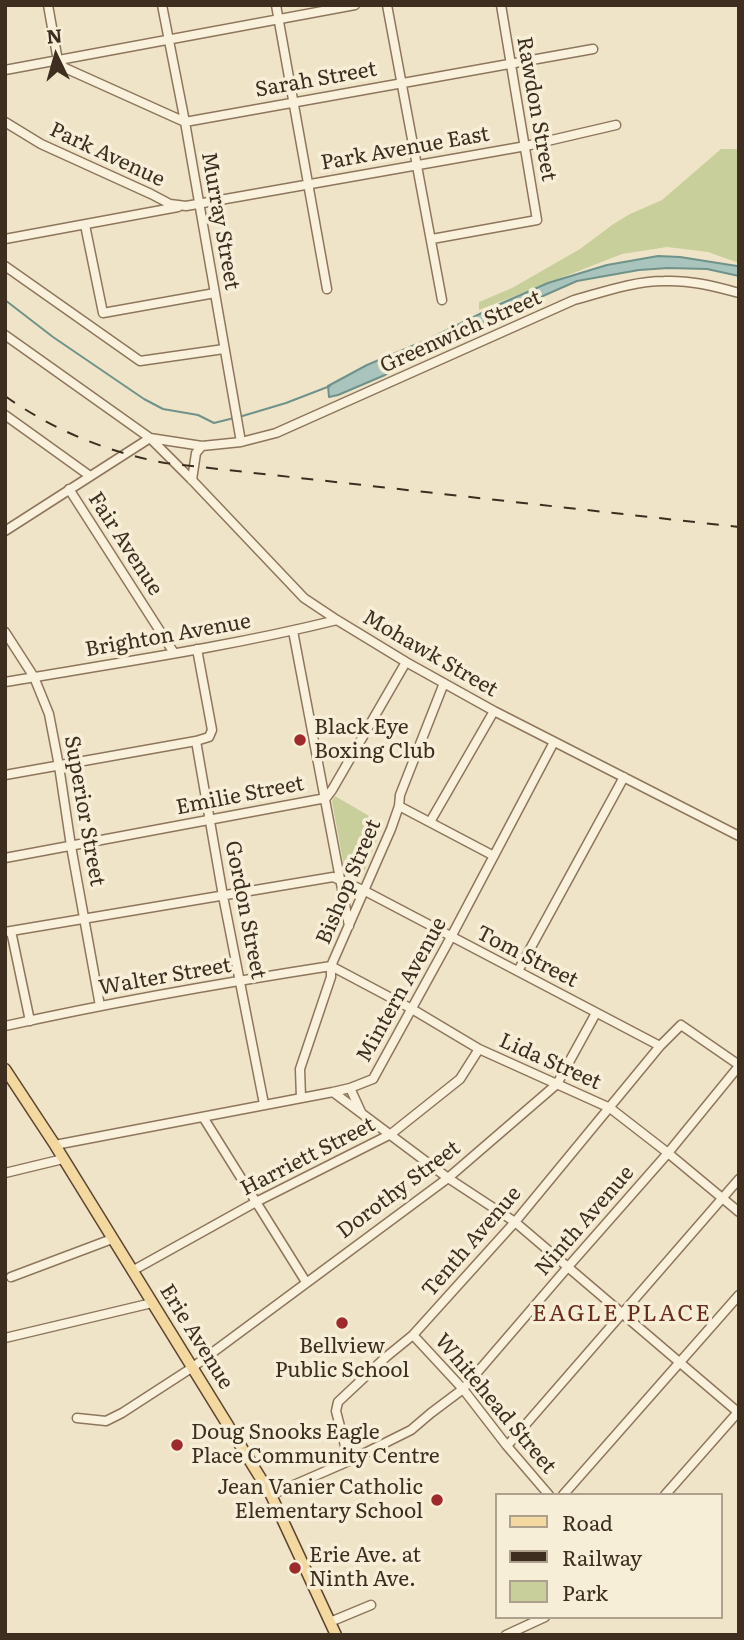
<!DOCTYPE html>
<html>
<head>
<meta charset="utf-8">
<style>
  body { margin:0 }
  #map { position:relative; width:744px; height:1640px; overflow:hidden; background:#f0e4c8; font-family:Literata,serif }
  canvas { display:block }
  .frame { position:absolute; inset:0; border:7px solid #3d2e20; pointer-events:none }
  .legend { position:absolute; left:495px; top:1493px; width:228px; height:126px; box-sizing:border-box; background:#f7eed8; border:2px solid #ada18e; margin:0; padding:9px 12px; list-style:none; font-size:21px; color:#3d2e20 }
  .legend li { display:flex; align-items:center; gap:14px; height:35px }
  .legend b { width:35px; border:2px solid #ada18e }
  .north { position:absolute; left:21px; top:21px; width:70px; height:70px; -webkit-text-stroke:5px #f7eed8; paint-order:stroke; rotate:355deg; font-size:19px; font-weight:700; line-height:28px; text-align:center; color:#3d2e20 }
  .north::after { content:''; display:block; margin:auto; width:24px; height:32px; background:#3d2e20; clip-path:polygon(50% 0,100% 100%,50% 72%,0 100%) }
</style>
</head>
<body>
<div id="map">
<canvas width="744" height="1640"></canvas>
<div class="frame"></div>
<ul class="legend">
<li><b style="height:9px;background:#f3d9a0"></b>Road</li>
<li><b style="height:9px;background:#3d2e20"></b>Railway</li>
<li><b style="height:19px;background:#c9cf9b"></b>Park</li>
</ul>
<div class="north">N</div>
</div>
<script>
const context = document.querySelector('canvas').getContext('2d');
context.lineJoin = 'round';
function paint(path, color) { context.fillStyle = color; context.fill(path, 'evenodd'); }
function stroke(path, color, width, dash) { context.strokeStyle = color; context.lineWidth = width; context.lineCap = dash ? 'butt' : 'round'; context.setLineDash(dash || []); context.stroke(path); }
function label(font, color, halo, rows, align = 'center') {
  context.font = font + ' Literata,serif'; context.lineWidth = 7; context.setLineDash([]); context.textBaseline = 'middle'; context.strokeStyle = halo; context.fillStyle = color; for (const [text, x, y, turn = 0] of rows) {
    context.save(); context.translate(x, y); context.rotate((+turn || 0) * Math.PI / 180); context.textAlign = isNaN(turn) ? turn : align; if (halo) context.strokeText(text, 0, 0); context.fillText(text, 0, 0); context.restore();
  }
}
paint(new Path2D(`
  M 721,149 L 739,149 L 739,263 L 708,252 L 667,247 L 622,254 L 479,310 L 479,302 L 512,288 L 580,249 L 612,225 L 630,214 L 662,200 Z
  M 335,796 L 383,824 L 362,877 L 360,879 L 345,872 L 332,801 Z`), '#c9cf9b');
const water = new Path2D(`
  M 658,256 L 680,257 L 737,266 L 739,266 L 739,276 L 707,269 L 668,268 L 639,270 L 577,281 L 477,325 L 441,343 L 385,375 L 338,395 L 329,397 L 328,386 L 367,365 L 429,339 L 500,304 L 548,283 L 607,265 Z`);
paint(water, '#a9c4bc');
stroke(water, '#6f938a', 2);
stroke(new Path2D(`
  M 5,300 L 53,337 L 144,399 L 163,409 L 198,415 L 214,423 L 234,418
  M 239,417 L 286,403 L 330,386`), '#6f938a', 2);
const minor = new Path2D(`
  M 48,5 L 58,61 L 65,68 L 185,122 L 593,49
  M 162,5 L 185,122 L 241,442
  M 276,5 L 327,289
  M 387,5 L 442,300
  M 5,70 L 355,5
  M 5,122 L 41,144 L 151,194 L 170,204 L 186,206 L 526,146 L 616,125
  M 85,225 L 103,313 L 215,293
  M 5,239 L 178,207
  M 432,239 L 537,220 L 501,5
  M 5,266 L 140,361 L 224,349
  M 5,335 L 150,438 L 202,446 L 241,442 L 276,433 L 574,300 C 603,292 634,281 664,281 C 690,280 714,286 739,293
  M 5,415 L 90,476
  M 150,438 L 192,480 L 304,598 L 337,620 L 406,662 L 494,711 L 739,836
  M 192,480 L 196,453 L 202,446
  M 69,489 L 174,653
  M 5,531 L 150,438
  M 293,631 L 349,926
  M 5,632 L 34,677 L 49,714 L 59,766 L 71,846 L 100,1006
  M 5,682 C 116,663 228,647 337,620
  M 196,741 L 223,896 L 264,1104
  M 5,775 L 196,741 L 209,737 L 212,730 L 197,649
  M 399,806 L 494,856
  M 430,822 L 494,711
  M 5,858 L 326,798 L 332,790 L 406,662
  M 11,931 L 30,1021
  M 5,932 L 333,877 L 365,891 L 660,1046
  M 331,966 L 412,1009 L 479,1049 L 610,1108 L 668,1153 L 739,1212
  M 518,971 L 624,777
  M 5,1026 C 113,1002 222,983 331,966
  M 350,1088 L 361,1112
  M 333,1092 L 448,1178 L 515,1222 L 739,1413
  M 301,1098 L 300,1069 L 331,977 L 331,966 L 391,829 L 399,806 L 400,795 L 444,683
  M 203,1117 L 306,1282
  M 55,1145 L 333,1092 L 350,1088 L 373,1079 L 451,937 L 554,742
  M 5,1173 L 63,1159
  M 132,1271 L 256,1202 L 391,1134 L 460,1079 L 479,1049
  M 11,1277 L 112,1239
  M 413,1335 L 463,1389 L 507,1446 L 549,1495
  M 5,1338 L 152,1303
  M 77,1418 L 106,1421 L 122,1413 L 193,1367 L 448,1178 L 557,1084 L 596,1013
  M 507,1446 L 739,1179
  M 349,1461 L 336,1411 L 338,1402 L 386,1357 L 413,1335 L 515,1222 L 660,1046 L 681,1025 L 739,1065
  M 271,1495 L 349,1461 L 411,1430 L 431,1413 L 463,1389 L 567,1268 L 668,1153 L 739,1066
  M 563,1495 L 739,1295
  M 665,1495 L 739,1411
  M 330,1622 L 371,1605
  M 506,1635 L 545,1617`);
const major = new Path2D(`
  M 5,1069 L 55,1145 L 271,1495 L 336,1635`);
stroke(minor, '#8d765c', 11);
stroke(major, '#5b4430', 13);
stroke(minor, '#faf1dc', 8);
stroke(major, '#f3d9a0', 10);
stroke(new Path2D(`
  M 5,396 C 53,430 107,452 165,463 L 739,527`), '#3d2e20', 2, [12, 12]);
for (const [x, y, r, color] of [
  [300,740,7,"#9e2a2b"],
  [342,1323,7,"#9e2a2b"],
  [177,1445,7,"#9e2a2b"],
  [437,1500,7,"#9e2a2b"],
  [295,1568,7,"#9e2a2b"]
]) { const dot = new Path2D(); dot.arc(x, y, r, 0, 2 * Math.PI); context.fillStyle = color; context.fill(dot); stroke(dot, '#f7eed8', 2.5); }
label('21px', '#3d2e20', '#f7eed8', [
  ["Sarah Street",316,80,-10],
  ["Rawdon Street",536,109,80],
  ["Park Avenue East",405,149,-10],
  ["Park Avenue",107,155,25],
  ["Murray Street",220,221,80],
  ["Greenwich Street",461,332,-24],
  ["Fair Avenue",125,544,57],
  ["Brighton Avenue",168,636,-10],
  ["Mohawk Street",430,654,30],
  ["Emilie Street",240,796,-11],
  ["Superior Street",84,811,80],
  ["Bishop Street",349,882,-67],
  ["Gordon Street",245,910,79],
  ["Tom Street",527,957,27],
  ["Walter Street",165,977,-10],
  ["Mintern Avenue",402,990,-61],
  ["Lida Street",550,1062,24],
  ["Harriett Street",308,1157,-27],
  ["Dorothy Street",399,1190,-37],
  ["Ninth Avenue",585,1221,-49],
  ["Tenth Avenue",472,1242,-49],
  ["Erie Avenue",196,1337,58],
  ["Whitehead Street",495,1404,50]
]);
label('21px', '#3d2e20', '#f7eed8', [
  ["Black Eye",314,728],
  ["Boxing Club",314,752],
  ["Bellview",342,1347,"center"],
  ["Public School",342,1371,"center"],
  ["Doug Snooks Eagle",191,1433],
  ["Place Community Centre",191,1457],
  ["Jean Vanier Catholic",423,1488,"right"],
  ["Elementary School",423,1512,"right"],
  ["Erie Ave. at",309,1556],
  ["Ninth Ave.",309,1580]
], 'left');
context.letterSpacing = '2px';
label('23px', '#6b2e1e', '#f7eed8', [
  ["EAGLE PLACE",622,1314]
]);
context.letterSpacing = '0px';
</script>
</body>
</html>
